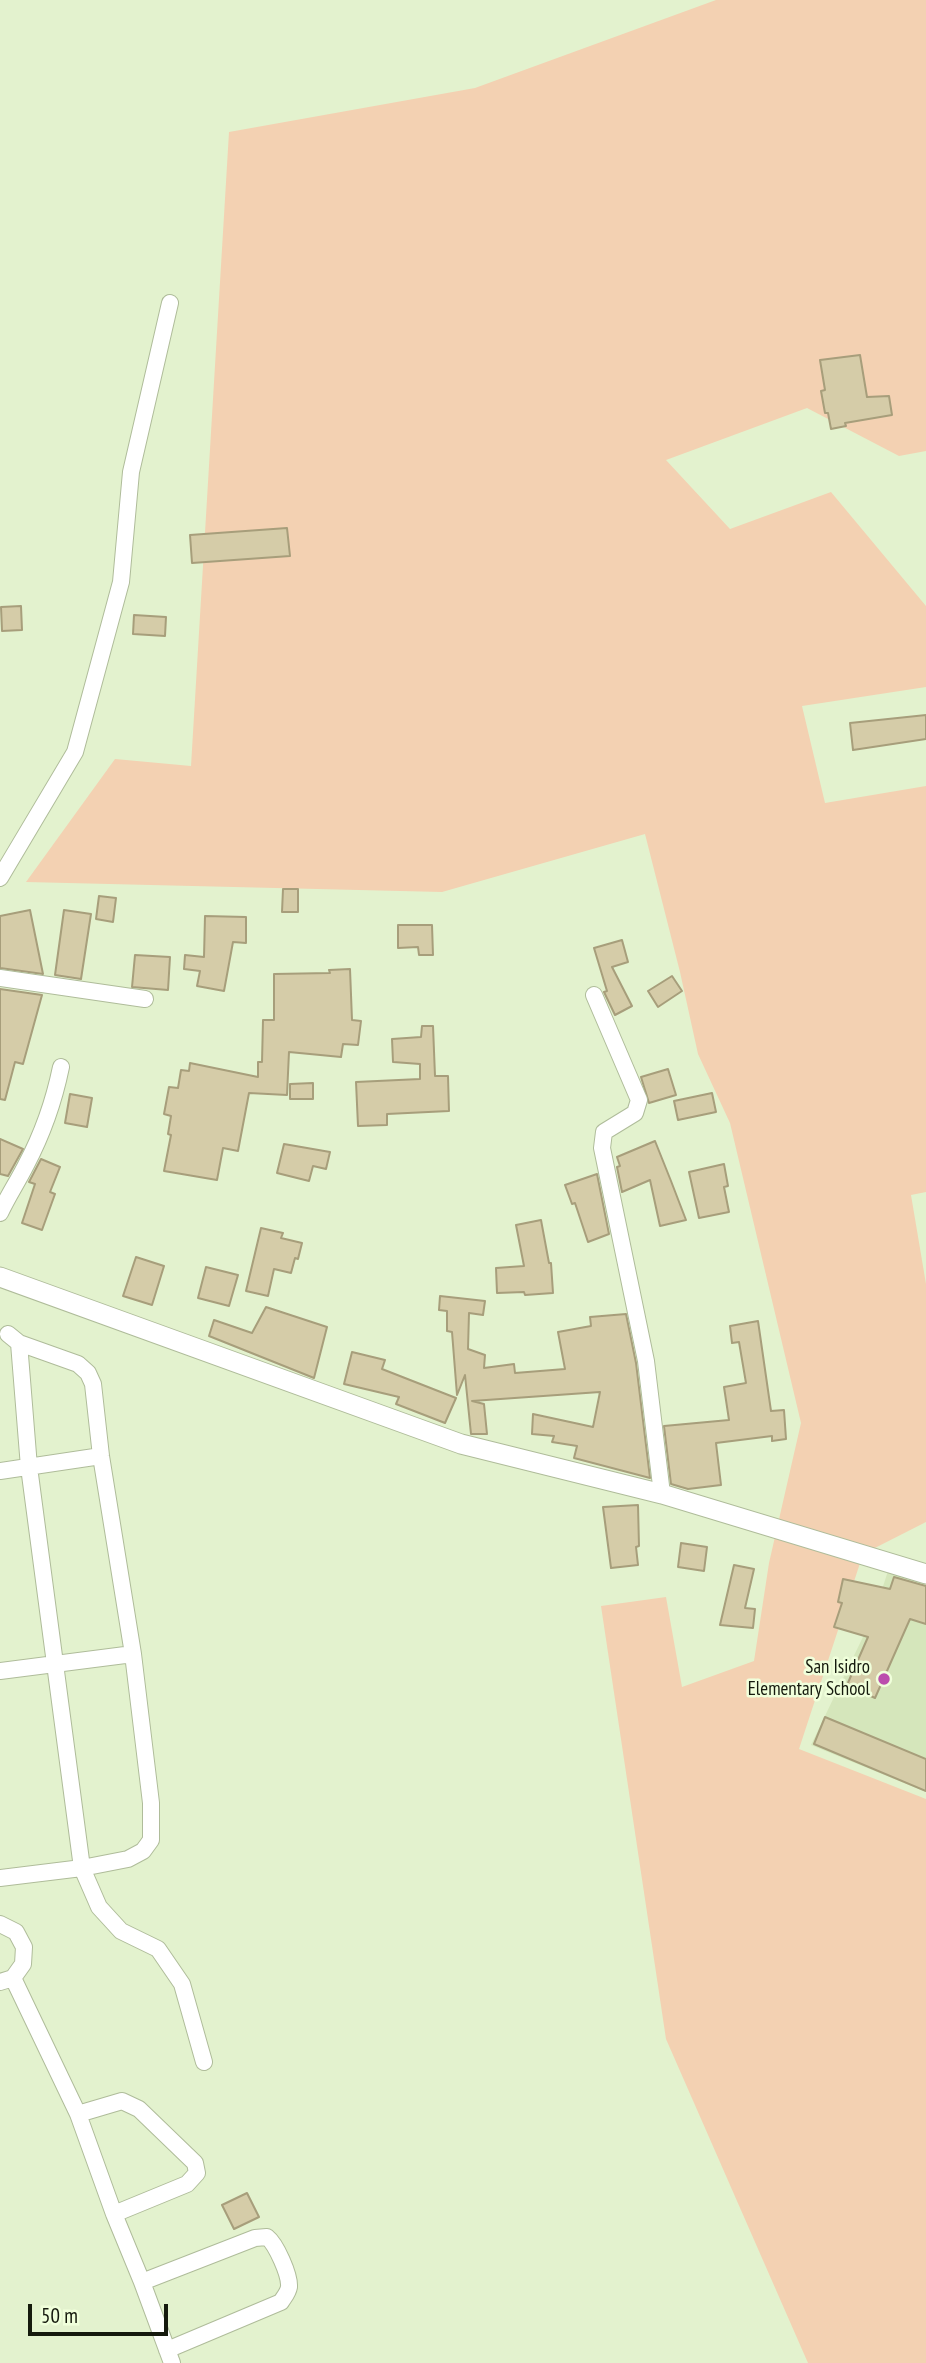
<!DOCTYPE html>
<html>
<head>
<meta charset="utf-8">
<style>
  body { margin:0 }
  #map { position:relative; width:926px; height:2363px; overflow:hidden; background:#e3f2ce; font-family:"PT Sans Narrow",sans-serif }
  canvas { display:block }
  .scale { position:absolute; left:28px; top:2304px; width:140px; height:32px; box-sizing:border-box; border:4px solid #151a0d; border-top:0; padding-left:9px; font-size:21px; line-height:24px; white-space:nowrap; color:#151a0d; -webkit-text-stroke:5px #f0ffdb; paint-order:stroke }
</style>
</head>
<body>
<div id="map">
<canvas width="926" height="2363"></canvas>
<div class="scale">50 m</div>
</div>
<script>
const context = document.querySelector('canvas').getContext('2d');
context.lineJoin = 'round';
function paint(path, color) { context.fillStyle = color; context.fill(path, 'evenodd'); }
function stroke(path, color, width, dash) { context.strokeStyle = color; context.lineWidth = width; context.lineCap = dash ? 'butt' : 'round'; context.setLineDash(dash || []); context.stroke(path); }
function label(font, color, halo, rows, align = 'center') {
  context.font = font + ' "PT Sans Narrow",sans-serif'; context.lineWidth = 5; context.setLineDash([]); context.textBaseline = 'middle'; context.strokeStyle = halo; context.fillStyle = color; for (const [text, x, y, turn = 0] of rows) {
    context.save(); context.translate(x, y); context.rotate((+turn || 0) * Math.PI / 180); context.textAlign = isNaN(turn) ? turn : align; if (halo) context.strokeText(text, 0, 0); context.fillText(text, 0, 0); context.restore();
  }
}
paint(new Path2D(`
  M 889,1568 L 926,1583 L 926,1792 L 811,1745 L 874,1614 Z`), '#d5e6bb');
paint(new Path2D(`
  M 716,0 L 926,0 L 926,451 L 899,456 L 807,408 L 666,460 L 730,529 L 831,492 L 926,606 L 926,687 L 802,706 L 825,803 L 926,786 L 926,1192 L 911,1195 L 926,1284 L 926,1522 L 863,1554 L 799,1749 L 926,1799 L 926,2363 L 808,2363 L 666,2039 L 601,1606 L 666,1597 L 682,1687 L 754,1661 L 769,1563 L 801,1423 L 730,1123 L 698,1054 L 680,972 L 645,834 L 442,892 L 26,882 L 115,759 L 191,766 L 229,132 L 475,88 Z`), '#f3d1b2');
const building = new Path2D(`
  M 860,355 L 867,397 L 889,396 L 892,415 L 845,423 L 846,426 L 831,429 L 828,413 L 825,413 L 821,391 L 825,390 L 820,360 Z
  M 287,528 L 290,556 L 192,563 L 190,535 Z
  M 21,606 L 22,630 L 2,631 L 1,607 Z
  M 134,615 L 166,617 L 165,636 L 133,634 Z
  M 926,715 L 926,739 L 853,750 L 850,723 Z
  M 283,889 L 298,889 L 298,912 L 282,912 Z
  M 99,896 L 116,898 L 113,922 L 96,919 Z
  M 30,910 L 43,974 L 0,968 L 0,916 Z
  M 64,910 L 91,914 L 81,979 L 55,975 Z
  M 205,916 L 246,917 L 246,943 L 233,942 L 224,991 L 197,986 L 200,971 L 184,969 L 185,955 L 204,957 Z
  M 398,925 L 432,925 L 433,955 L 419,955 L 418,947 L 398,948 Z
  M 622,940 L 628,962 L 612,967 L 632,1006 L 615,1015 L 604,992 L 607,991 L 594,948 Z
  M 135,955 L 170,957 L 168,990 L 132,987 Z
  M 350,969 L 352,1020 L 361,1021 L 358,1045 L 343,1044 L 341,1057 L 289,1052 L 287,1095 L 249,1093 L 238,1151 L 223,1148 L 217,1180 L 164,1171 L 171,1135 L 168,1134 L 171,1116 L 164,1114 L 169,1087 L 178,1088 L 181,1070 L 189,1071 L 190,1063 L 258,1077 L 258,1062 L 262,1062 L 263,1020 L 274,1020 L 274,974 L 330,973 L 329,970 Z
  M 672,976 L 682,991 L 658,1007 L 648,991 Z
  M 0,989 L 42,995 L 23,1064 L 15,1062 L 5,1100 L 0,1099 Z
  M 422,1026 L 433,1026 L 435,1076 L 448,1076 L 449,1111 L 387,1114 L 387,1125 L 358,1126 L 356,1082 L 420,1079 L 420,1064 L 393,1062 L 392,1039 L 421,1037 Z
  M 668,1069 L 676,1095 L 649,1103 L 641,1077 Z
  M 313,1083 L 313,1099 L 290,1099 L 290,1084 Z
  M 712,1093 L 716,1112 L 678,1120 L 674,1101 Z
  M 70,1094 L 92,1098 L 87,1127 L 65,1123 Z
  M 0,1139 L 23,1149 L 8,1176 L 0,1174 Z
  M 655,1141 L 671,1181 L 686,1220 L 660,1226 L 650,1180 L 622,1192 L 617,1167 L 620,1166 L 617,1157 Z
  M 284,1144 L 330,1152 L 326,1169 L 313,1166 L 309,1181 L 277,1173 Z
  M 41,1159 L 60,1167 L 50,1192 L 55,1194 L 42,1230 L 22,1223 L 35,1184 L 29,1182 Z
  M 724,1164 L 728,1186 L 724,1187 L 729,1212 L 699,1218 L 689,1172 Z
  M 597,1174 L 609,1234 L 588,1242 L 575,1203 L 572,1204 L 565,1185 Z
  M 541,1220 L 549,1263 L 551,1263 L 553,1293 L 525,1295 L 524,1292 L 497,1293 L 496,1268 L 524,1266 L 516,1225 Z
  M 261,1228 L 283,1233 L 281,1238 L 302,1243 L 298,1259 L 295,1258 L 291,1273 L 274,1269 L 268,1296 L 246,1291 Z
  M 136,1257 L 164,1266 L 152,1305 L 123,1296 Z
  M 206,1267 L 238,1275 L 229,1306 L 198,1298 Z
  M 440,1296 L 485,1301 L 483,1315 L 469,1313 L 468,1349 L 485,1355 L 484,1368 L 514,1364 L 515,1373 L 565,1369 L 558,1332 L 591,1326 L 590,1317 L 626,1314 L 636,1363 L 650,1478 L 574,1458 L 577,1446 L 552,1442 L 554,1436 L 532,1434 L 533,1414 L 593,1427 L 600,1392 L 472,1401 L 484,1404 L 487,1434 L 471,1434 L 465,1375 L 457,1395 L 452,1332 L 447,1331 L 447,1311 L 439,1310 Z
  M 266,1307 L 327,1327 L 314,1378 L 209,1336 L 214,1320 L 252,1333 Z
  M 758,1321 L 771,1411 L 784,1410 L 786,1439 L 772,1441 L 772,1436 L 716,1443 L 721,1485 L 688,1489 L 671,1484 L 664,1426 L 729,1420 L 724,1387 L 746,1383 L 739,1342 L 732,1343 L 730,1326 Z
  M 352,1352 L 385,1360 L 382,1369 L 456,1398 L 445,1423 L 396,1404 L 399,1397 L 344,1384 Z
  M 638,1505 L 639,1546 L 636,1547 L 638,1565 L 611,1568 L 603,1507 Z
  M 681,1543 L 707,1547 L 704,1571 L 678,1567 Z
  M 734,1565 L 754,1569 L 745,1608 L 755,1609 L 753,1628 L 720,1625 Z
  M 894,1577 L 926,1586 L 926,1624 L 910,1619 L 875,1698 L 847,1685 L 868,1637 L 834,1627 L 842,1603 L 838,1602 L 843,1579 L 890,1589 Z
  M 825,1717 L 926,1759 L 926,1791 L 814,1744 Z
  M 247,2193 L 259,2217 L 234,2229 L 222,2205 Z`);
paint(building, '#d5cca8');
stroke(building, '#a79e7b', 2);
const minor = new Path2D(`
  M 0,878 L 75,752 L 121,582 L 131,472 L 170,303
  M 0,978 L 145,999
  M 594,995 L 639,1100 L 635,1113 L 604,1132 L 602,1148 L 646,1361 L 662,1494
  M 0,1213 C 8,1196 18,1181 26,1165 C 43,1133 54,1101 61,1067
  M 8,1334 L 19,1343 L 78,1364 L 88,1373 L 93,1384 L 101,1456 L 133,1654 L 151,1803 L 151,1840 L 143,1851 L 128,1859 L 82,1868 L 99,1907 L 121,1931 L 158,1949 L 182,1984 L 204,2062
  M 0,1471 L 101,1456
  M 0,1671 L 133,1654
  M 0,1878 L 82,1868 L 29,1467 L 19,1343
  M 0,1924 L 16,1932 L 24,1947 L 23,1964 L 13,1978 L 0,1982
  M 13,1978 L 78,2114 L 114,2214 L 142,2282 L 172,2363
  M 78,2114 L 122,2101 L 139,2109 L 195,2163 L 197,2173 L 187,2184 L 114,2214
  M 142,2282 L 255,2238 L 267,2237 C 276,2244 290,2275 289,2287 C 288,2293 284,2297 281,2302 L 167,2350`);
const tertiary = new Path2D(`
  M 0,1277 L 461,1444 L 662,1494 L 926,1574`);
stroke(minor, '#afbc9a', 18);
stroke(tertiary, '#afbc9a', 21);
stroke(minor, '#fff', 16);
stroke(tertiary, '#fff', 19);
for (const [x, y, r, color] of [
  [884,1679,7,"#bb4ead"]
]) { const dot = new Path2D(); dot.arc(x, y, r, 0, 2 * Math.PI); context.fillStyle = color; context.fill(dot); stroke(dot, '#f0ffdb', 2.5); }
label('19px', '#151a0d', '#f0ffdb', [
  ["San Isidro",870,1668],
  ["Elementary School",870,1690]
], 'right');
</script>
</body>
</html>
